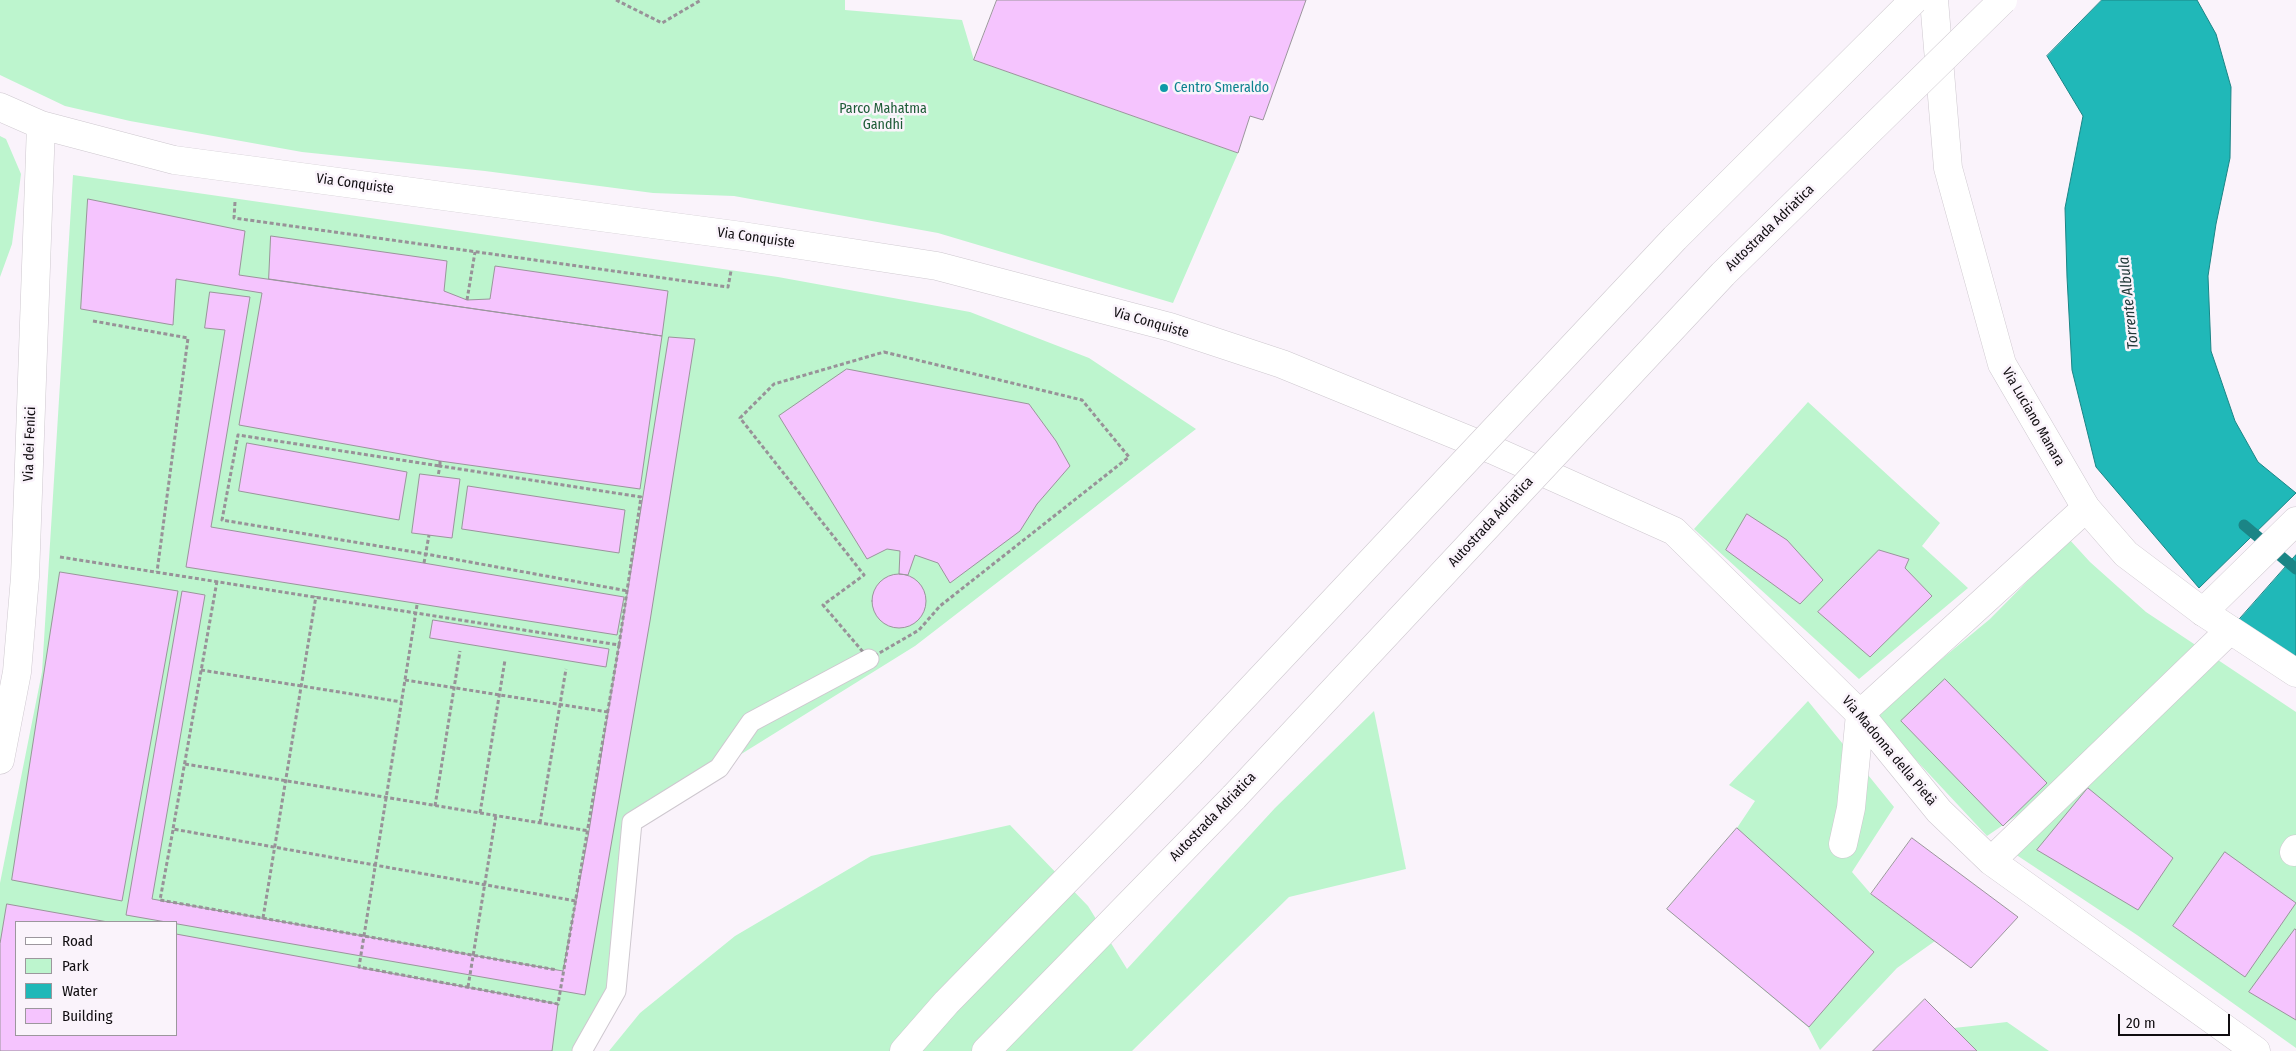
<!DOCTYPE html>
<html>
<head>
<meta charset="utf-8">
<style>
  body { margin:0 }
  #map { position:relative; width:2296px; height:1051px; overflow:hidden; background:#faf3fb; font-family:"Fira Sans Condensed",sans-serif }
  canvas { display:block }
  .legend { position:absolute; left:15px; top:921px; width:162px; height:115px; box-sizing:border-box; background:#faf3fb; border:1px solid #9c979d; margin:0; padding:6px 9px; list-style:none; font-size:15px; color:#100d10 }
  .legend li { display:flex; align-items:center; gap:10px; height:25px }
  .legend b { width:25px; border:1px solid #9c979d }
  .scale { position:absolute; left:2118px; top:1014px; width:112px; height:22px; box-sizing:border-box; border:2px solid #100d10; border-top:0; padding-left:6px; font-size:15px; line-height:18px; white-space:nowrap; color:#100d10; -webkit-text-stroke:4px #faf3fb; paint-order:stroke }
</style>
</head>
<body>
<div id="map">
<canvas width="2296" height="1051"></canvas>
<ul class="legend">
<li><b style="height:6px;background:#fff"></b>Road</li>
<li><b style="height:14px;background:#bdf5ce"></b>Park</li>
<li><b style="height:14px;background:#20b8b8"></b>Water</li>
<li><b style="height:14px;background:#f5c4fe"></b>Building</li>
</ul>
<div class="scale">20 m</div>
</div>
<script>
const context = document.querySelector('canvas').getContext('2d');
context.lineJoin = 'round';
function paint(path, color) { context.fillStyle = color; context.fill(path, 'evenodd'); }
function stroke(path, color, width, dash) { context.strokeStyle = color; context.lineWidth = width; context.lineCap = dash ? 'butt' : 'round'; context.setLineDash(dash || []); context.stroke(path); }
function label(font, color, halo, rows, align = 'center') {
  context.font = font + ' "Fira Sans Condensed",sans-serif'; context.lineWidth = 5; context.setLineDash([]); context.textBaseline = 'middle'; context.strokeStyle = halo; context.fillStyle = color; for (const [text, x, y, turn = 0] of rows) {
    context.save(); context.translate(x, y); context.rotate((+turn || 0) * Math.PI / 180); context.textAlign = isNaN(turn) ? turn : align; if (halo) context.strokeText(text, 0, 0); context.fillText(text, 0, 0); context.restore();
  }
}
paint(new Path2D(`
  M 0,0 L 845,0 L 845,10 L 962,20 L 974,60 L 1238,153 L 1173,303 L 938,233 L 734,196 L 653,193 L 485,171 L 302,152 L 130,121 L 65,106 L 0,75 Z
  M 0,136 L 6,139 L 21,174 L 12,244 L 0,277 Z
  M 73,175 L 778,277 L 970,312 L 1089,358 L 1196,429 L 915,646 L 632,822 L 616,991 L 582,1051 L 0,1051 L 0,883 L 42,672 ZM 16,922 L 176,922 L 176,1035 L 16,1035 Z
  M 1808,402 L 1940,523 L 1922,546 L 1968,588 L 1859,679 L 1694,529 Z
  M 2069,539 L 2090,562 L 2146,612 L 2296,712 L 2296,1048 L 2137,935 L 2015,854 L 2081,772 L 1987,836 L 1874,715 L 1990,619 Z
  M 1808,701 L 1894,807 L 1852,872 L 1871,894 L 1935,941 L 1897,968 L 1820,1050 L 1808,1027 L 1667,909 L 1737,828 L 1755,801 L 1729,785 Z
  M 1374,711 L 1406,869 L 1289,897 L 1132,1051 L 609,1051 L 640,1013 L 735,936 L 871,856 L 1010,825 L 1088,906 L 1127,969 L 1275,808 Z
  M 2007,1022 L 2049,1051 L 1873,1051 L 1954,1028 Z`), '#bdf5ce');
const water = new Path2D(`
  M 2102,0 L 2197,0 L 2216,34 L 2231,87 L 2230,158 L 2216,224 L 2208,276 L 2211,351 L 2235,421 L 2258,462 L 2296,493 L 2199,588 L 2096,467 L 2072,370 L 2067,277 L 2065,208 L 2083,116 L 2047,56 Z
  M 2296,555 L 2296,666 L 2230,630 Z`);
paint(water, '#20b8b8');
stroke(water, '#1b8586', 1);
stroke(new Path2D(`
  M 2244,525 L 2296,569`), '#1b8586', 11);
const building = new Path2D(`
  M 997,0 L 1306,0 L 1263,120 L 1250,116 L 1238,153 L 974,60 Z
  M 88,199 L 245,231 L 239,275 L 662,336 L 640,489 L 440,461 L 239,425 L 262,293 L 176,279 L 173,325 L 81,309 Z
  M 271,236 L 447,261 L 444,291 L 467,300 L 490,299 L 495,266 L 668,291 L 662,336 L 269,279 Z
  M 210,292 L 250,297 L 211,527 L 624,597 L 617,635 L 186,567 L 225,330 L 205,328 Z
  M 669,337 L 695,339 L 650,621 L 585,995 L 126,915 L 182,591 L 205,595 L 152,899 L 563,971 L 589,831 Z
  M 847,369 L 1029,404 L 1056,441 L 1070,466 L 1037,504 L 1020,531 L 950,583 L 938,563 L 915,555 L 908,575 L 899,574 L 900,551 L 887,549 L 867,559 L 779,416 Z
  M 247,443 L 407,472 L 399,520 L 239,491 Z
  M 420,474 L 460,479 L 452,538 L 412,533 Z
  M 468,486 L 625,510 L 619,553 L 462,529 Z
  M 1747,514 L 1787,540 L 1823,580 L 1800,604 L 1726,550 Z
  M 1879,550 L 1909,559 L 1905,568 L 1932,596 L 1870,657 L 1818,612 Z
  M 60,572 L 178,591 L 122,901 L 12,880 Z
  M872 601a27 27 0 1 1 54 0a27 27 0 1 1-54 0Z
  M 433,620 L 609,649 L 606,667 L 430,638 Z
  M 1945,679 L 2047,783 L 2003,826 L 1901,721 Z
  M 2088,788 L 2173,858 L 2138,910 L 2037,850 Z
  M 1737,828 L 1874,952 L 1809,1027 L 1667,909 Z
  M 1912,838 L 2018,917 L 1971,968 L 1871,894 Z
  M 2225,852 L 2296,903 L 2245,977 L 2173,926 Z
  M 7,904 L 108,922 L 16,922 L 16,1035 L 176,1035 L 176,934 L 558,1004 L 552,1051 L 0,1051 L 0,944 Z
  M 2295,929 L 2296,930 L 2296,1020 L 2249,992 Z
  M 1925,999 L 1977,1051 L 1873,1051 Z`);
paint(building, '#f5c4fe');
stroke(building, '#9b959c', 1);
const service = new Path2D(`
  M 582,1051 L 616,991 L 632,822 L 719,768 L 751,722 L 869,659`);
const minor = new Path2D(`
  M 0,107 L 41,125 L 174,160 L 742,236 L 937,266 L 1170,327 L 1282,364 L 1493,450 L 1674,531 L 1860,714 L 1939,811 L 1991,861 L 2256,1051
  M 2203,612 L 2296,521
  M 0,760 L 17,672 L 25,577 L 41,125
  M 1843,844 L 1851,808 L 1860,714 L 2086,508
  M 2294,852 L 2296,849
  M 1991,861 L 2230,630`);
const secondary = new Path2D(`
  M 1934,0 L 1948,168 L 2002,364 L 2086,508 L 2126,554 L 2203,612 L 2296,673`);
const motorway = new Path2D(`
  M 904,1051 L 946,1003 L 1190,754
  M 986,1051 L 1234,797`);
stroke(service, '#cec8cf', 21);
stroke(minor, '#cec8cf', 29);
stroke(secondary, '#cec8cf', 29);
stroke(motorway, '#cec8cf', 29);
stroke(new Path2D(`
  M 616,0 L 662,23 L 701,0
  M 235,202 L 234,218 L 728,287 L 731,271
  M 467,300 L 475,252
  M 93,321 L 188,338 L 157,572
  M 884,352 L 1082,400 L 1129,457 L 940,606 L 919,630 L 869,659 L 823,605 L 864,575 L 740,418 L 774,384 Z
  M 440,461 L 440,466 L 238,435 L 222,520 L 426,554 L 628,591
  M 60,557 L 619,645 L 641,497 L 440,466 L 438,476
  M 424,563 L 429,535
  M 217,581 L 173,829 L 576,901
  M 417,605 L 359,967 L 558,1004 L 619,645
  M 201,670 L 402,702
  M 405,680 L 608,712
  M 185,764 L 589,831
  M 435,806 L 460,651
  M 480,813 L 505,660
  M 540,823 L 566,669
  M 173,830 L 160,900 L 557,970
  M 263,918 L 316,596
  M 468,987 L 496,815`), '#989298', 3, [4, 2.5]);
stroke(service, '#fff', 19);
stroke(minor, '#fff', 28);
stroke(secondary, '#fff', 28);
stroke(motorway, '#fff', 28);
const motorwayBridge = new Path2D(`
  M 1190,754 L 1675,238 L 1914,0
  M 1234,797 L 1723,274 L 2003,0`);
stroke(motorwayBridge, '#cec8cf', 29, []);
stroke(motorwayBridge, '#fff', 28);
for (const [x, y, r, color] of [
  [1164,88,5,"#0f9aa8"]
]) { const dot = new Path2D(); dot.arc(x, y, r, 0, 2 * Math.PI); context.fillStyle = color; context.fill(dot); stroke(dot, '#faf3fb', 2); }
label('14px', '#0d838f', '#faf3fb', [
  ["Centro Smeraldo",1174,88]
], 'left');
label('14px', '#1d5b36', '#faf3fb', [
  ["Parco Mahatma",883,109],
  ["Gandhi",883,125]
]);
label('14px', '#100d10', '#faf3fb', [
  ["Via Conquiste",355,184,8],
  ["Autostrada Adriatica",1770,228,-44],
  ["Via Conquiste",756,238,8],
  ["Via Conquiste",1151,323,16],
  ["Via Luciano Manara",2033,417,60],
  ["Via dei Fenici",30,444,-88],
  ["Autostrada Adriatica",1491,522,-47],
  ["Via Madonna della Pietà",1889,751,50],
  ["Autostrada Adriatica",1213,817,-46]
]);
label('italic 15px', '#223939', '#faf3fb', [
  ["Torrente Albula",2129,303,-96]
]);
</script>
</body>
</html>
